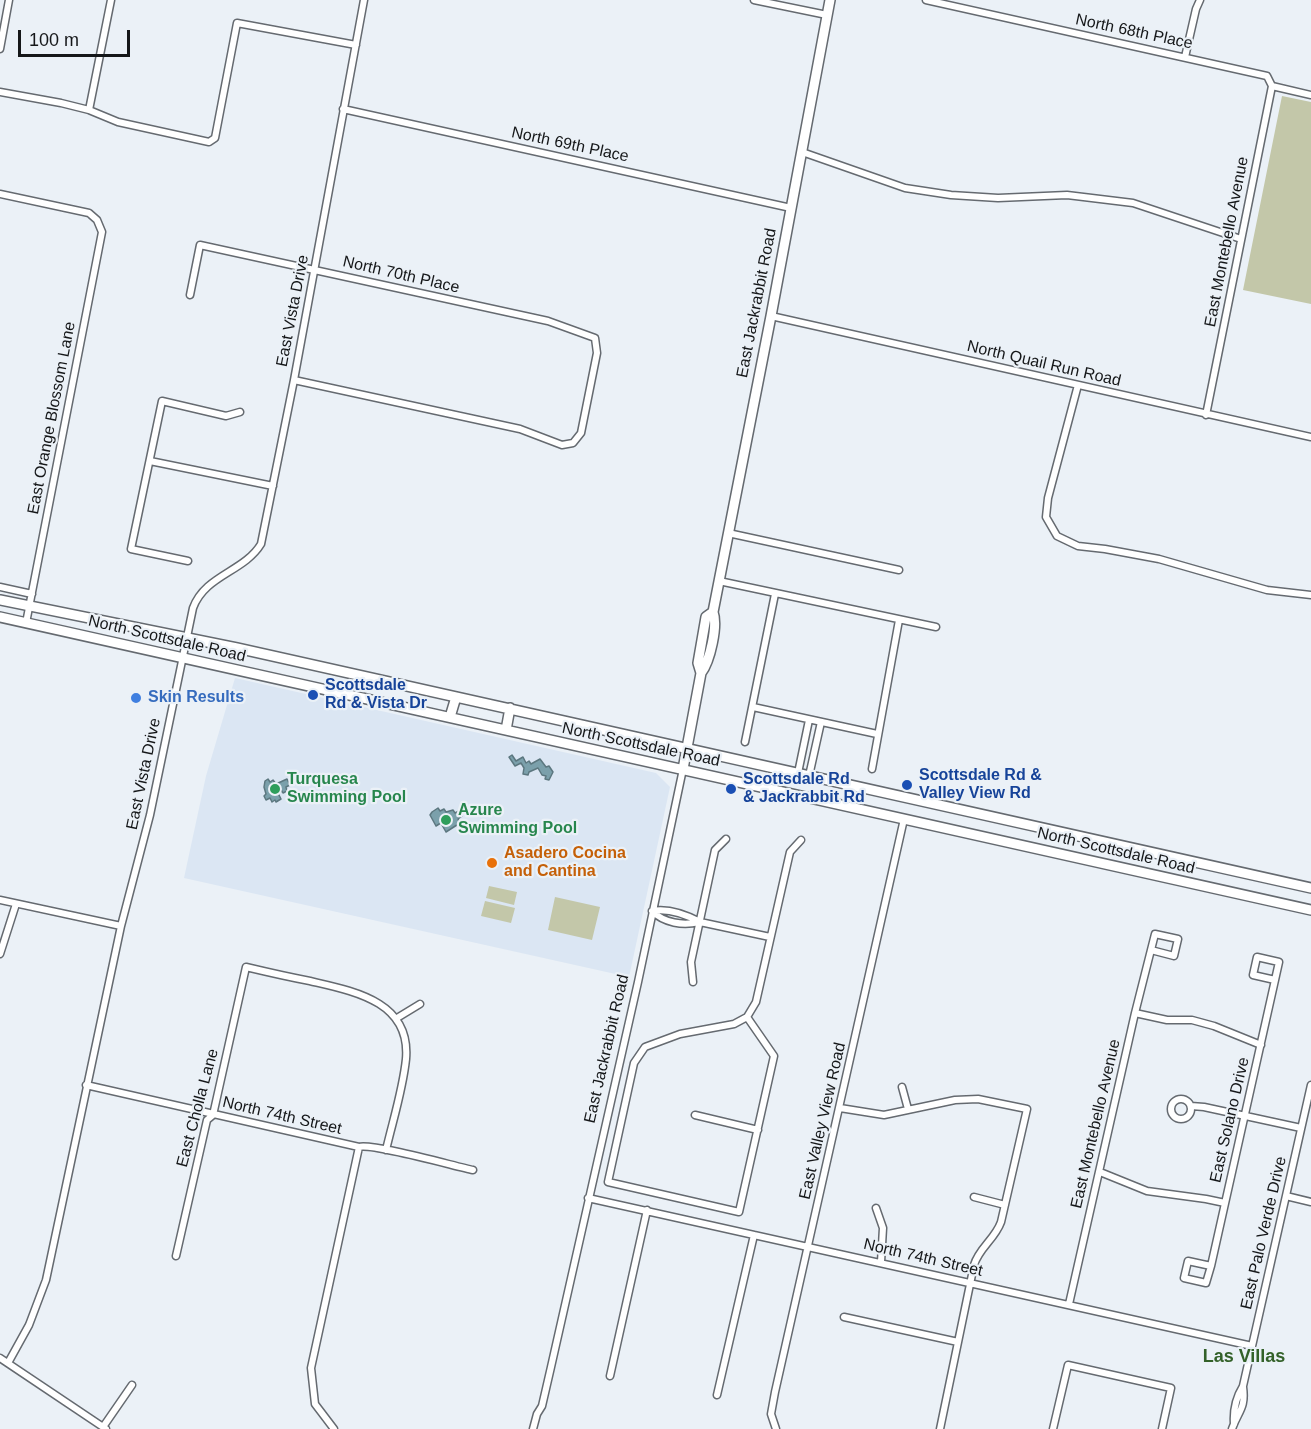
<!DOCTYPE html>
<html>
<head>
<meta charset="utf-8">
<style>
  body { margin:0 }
  #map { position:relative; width:1311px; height:1429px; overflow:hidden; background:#ebf1f7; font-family:Helvetica,sans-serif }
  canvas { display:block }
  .scale { position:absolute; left:18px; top:30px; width:112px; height:27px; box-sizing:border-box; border:3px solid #151719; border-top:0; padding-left:8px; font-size:18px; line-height:21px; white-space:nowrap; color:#151719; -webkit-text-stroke:4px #ebf1f7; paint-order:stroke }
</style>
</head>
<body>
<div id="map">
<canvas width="1311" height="1429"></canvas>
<div class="scale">100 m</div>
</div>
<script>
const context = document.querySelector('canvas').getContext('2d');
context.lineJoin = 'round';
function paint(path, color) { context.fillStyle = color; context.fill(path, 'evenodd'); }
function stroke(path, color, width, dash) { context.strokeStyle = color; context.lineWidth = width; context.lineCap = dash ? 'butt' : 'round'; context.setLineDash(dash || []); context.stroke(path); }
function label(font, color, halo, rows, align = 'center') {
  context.font = font + ' Helvetica,sans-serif'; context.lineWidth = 4.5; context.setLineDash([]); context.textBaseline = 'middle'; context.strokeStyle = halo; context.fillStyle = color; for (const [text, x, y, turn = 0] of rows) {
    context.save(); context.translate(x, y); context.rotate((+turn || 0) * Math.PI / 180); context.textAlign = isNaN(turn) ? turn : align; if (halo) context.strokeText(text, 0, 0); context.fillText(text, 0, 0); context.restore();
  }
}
paint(new Path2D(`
  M 235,678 L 656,773 L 670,787 L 629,977 L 184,878 L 206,776 Z`), '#dbe6f3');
paint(new Path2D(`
  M 1282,96 L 1311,102 L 1311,304 L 1243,290 Z
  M 489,886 L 517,892 L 514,905 L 486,898 Z
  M 555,897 L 600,907 L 592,940 L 548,930 Z
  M 485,901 L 515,908 L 511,923 L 481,916 Z`), '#c3c7a9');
const water = new Path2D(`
  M 512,755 L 516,761 L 523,757 L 526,763 L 529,761 L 531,764 L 540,759 L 546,767 L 549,766 L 553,772 L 549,780 L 545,779 L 546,776 L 542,775 L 538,768 L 529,772 L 528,775 L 523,774 L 524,768 L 521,763 L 515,766 L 509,757 Z
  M 268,779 L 270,782 L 273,780 L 276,784 L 287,779 L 290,785 L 286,787 L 287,791 L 283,793 L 282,791 L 278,793 L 281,799 L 276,802 L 275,800 L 272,802 L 270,798 L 266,800 L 264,796 L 266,794 L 264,787 L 265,781 Z
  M 438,808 L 440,811 L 444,809 L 446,812 L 453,810 L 455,813 L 459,811 L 462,816 L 458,819 L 460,823 L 446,832 L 442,825 L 445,823 L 444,821 L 436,826 L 430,815 L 432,812 Z`);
paint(water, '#7ba0ab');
stroke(water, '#5c777f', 1.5);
const street = new Path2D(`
  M 754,0 L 827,15
  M 926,0 L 1267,76 L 1272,86 L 1206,415
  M 0,49 L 9,0
  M 1185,57 L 1196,9 L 1200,0
  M 1272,86 L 1311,95
  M 0,92 L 61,103 L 89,110 L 118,122 L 209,142 L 215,138 L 237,23 L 356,45
  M 343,109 L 791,208
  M 89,110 L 111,0
  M 802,152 L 905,188 L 951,195 L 998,198 L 1067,195 L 1133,203 L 1241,239
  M 0,194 L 89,213 L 97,220 L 102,232 L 26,623
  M 190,295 L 200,245 L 548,321 L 595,338 L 597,353 L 581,433 L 573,443 L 562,445 L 520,429 L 294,380
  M 771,316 L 1311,437
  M 1078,385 L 1048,498 L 1046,517 L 1057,536 L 1078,546 L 1105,549 L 1159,559 L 1267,590 L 1311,595
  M 150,461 L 273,486
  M 728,533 L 899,570
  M 188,561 L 131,549 L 162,401 L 226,416 L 240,412
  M 719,581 L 936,627
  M 0,587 L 32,594
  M 753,707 L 877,734
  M 745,742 L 775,594
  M 872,769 L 899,620
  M 798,773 L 809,720
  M 809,776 L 821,722
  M 0,900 L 121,926
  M 652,911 C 668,908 685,914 700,922 L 770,937
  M 652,911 C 664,923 683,926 699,922
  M 0,954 L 16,904
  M 1257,957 L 1279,962 L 1275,980 L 1253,975 Z
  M 693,982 L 691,962 L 715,850 L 726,839
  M 1135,1013 L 1167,1020 L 1192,1020 L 1214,1026 L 1261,1045
  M 747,1017 L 774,1056 L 739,1212 L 608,1182 L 634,1063 L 645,1047 L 680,1034 L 734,1024 Z
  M 747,1017 L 756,1002 L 790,852 L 801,840
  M 397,1018 L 420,1004
  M 86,1085 L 359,1147 C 372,1143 454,1166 473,1170
  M 902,1087 L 908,1109
  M1171 1109a10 10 0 1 1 20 0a10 10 0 1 1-20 0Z
  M 1191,1106 L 1204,1107 L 1301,1128
  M 840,1108 L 884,1115 L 955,1100 L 978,1099 L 1027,1109 L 1001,1222 C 995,1239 979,1248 974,1265 L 940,1429
  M 695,1115 L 758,1130
  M 1100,1172 L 1147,1191 L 1206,1199 L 1225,1203
  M 1286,1196 L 1311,1202
  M 974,1197 L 1005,1205
  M 588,1198 L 1252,1346
  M 876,1208 L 883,1228 L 881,1262
  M 176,1256 L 207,1120 L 213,1115 L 246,967 C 267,972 289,977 310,981 C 353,991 411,1001 406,1059 C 403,1089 393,1120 386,1150
  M 1211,1266 L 1188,1261 L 1184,1278 L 1206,1283 L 1211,1266 L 1275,980
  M 1069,1304 L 1135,1013 L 1155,934 L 1178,939 L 1174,956 L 1151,950
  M 844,1317 L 958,1342
  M 0,1358 L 106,1429
  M 8,1363 L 29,1325 L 46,1280 L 121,926 L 150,815 L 193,608 C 205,575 244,572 261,544 L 294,380 L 364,0
  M 610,1376 L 647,1210
  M 717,1395 L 754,1235
  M 1234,1424 C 1233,1410 1235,1399 1243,1386 L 1311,1085
  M 103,1427 L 132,1385
  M 334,1429 L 315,1404 L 311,1368 L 359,1147
  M 533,1429 L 537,1414 L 542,1406 L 551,1367 L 638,982 L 683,769
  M 776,1429 L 771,1414 L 775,1392 L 904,819
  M 1053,1429 L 1068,1365 L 1171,1388 L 1162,1429
  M 1232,1429 C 1238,1411 1246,1409 1243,1387`);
const secondary = new Path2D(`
  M 701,673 L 698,663 L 706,617 L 713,612
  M 683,769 L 701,673 C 710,661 718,626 713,612 L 771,316 L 830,0`);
const primary = new Path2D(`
  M 0,600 L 237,648 L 1311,888
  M 0,617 L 1311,910
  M 450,717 L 456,697
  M 506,730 L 510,708`);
stroke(street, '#656a70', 9);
stroke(secondary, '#656a70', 12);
stroke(primary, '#656a70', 12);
stroke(street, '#fff', 6);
stroke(secondary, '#fff', 9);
stroke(primary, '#fff', 9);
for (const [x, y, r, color] of [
  [313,695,6,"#1a4fb4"],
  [136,698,6,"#3f7fe0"],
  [907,785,6,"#1a4fb4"],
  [275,789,6,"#2e9e5b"],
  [731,789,6,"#1a4fb4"],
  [446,820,6,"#2e9e5b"],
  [492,863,6,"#e8710a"]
]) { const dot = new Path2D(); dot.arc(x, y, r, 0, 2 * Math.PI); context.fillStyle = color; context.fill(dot); stroke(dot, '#ebf1f7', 2); }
label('16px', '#151719', '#ebf1f7', [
  ["North 68th Place",1134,32,12],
  ["North 69th Place",570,145,12],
  ["East Montebello Avenue",1227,242,-79],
  ["North 70th Place",401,275,13],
  ["East Jackrabbit Road",757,303,-79],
  ["East Vista Drive",293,311,-79],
  ["North Quail Run Road",1044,364,13],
  ["East Orange Blossom Lane",52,418,-79],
  ["North Scottsdale Road",167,639,13],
  ["North Scottsdale Road",641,745,12],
  ["East Vista Drive",144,774,-78],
  ["North Scottsdale Road",1116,851,13],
  ["East Jackrabbit Road",607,1049,-77],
  ["East Cholla Lane",198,1108,-75],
  ["North 74th Street",282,1116,13],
  ["East Solano Drive",1230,1120,-77],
  ["East Valley View Road",823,1121,-77],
  ["East Montebello Avenue",1096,1124,-77],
  ["East Palo Verde Drive",1264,1233,-77],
  ["North 74th Street",923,1258,13]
]);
label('bold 16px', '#164399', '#ebf1f7', [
  ["Scottsdale",325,686],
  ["Rd & Vista Dr",325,704],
  ["Scottsdale Rd &",919,776],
  ["Valley View Rd",919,794],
  ["Scottsdale Rd",743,780],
  ["& Jackrabbit Rd",743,798]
], 'left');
label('bold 16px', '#366cbe', '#ebf1f7', [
  ["Skin Results",148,698]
], 'left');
label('bold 16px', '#27864d', '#ebf1f7', [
  ["Turquesa",287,780],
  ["Swimming Pool",287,798],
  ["Azure",458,811],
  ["Swimming Pool",458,829]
], 'left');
label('bold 16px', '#c56008', '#ebf1f7', [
  ["Asadero Cocina",504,854],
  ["and Cantina",504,872]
], 'left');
label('bold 18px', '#336129', '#ebf1f7', [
  ["Las Villas",1244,1357]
]);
</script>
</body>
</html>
